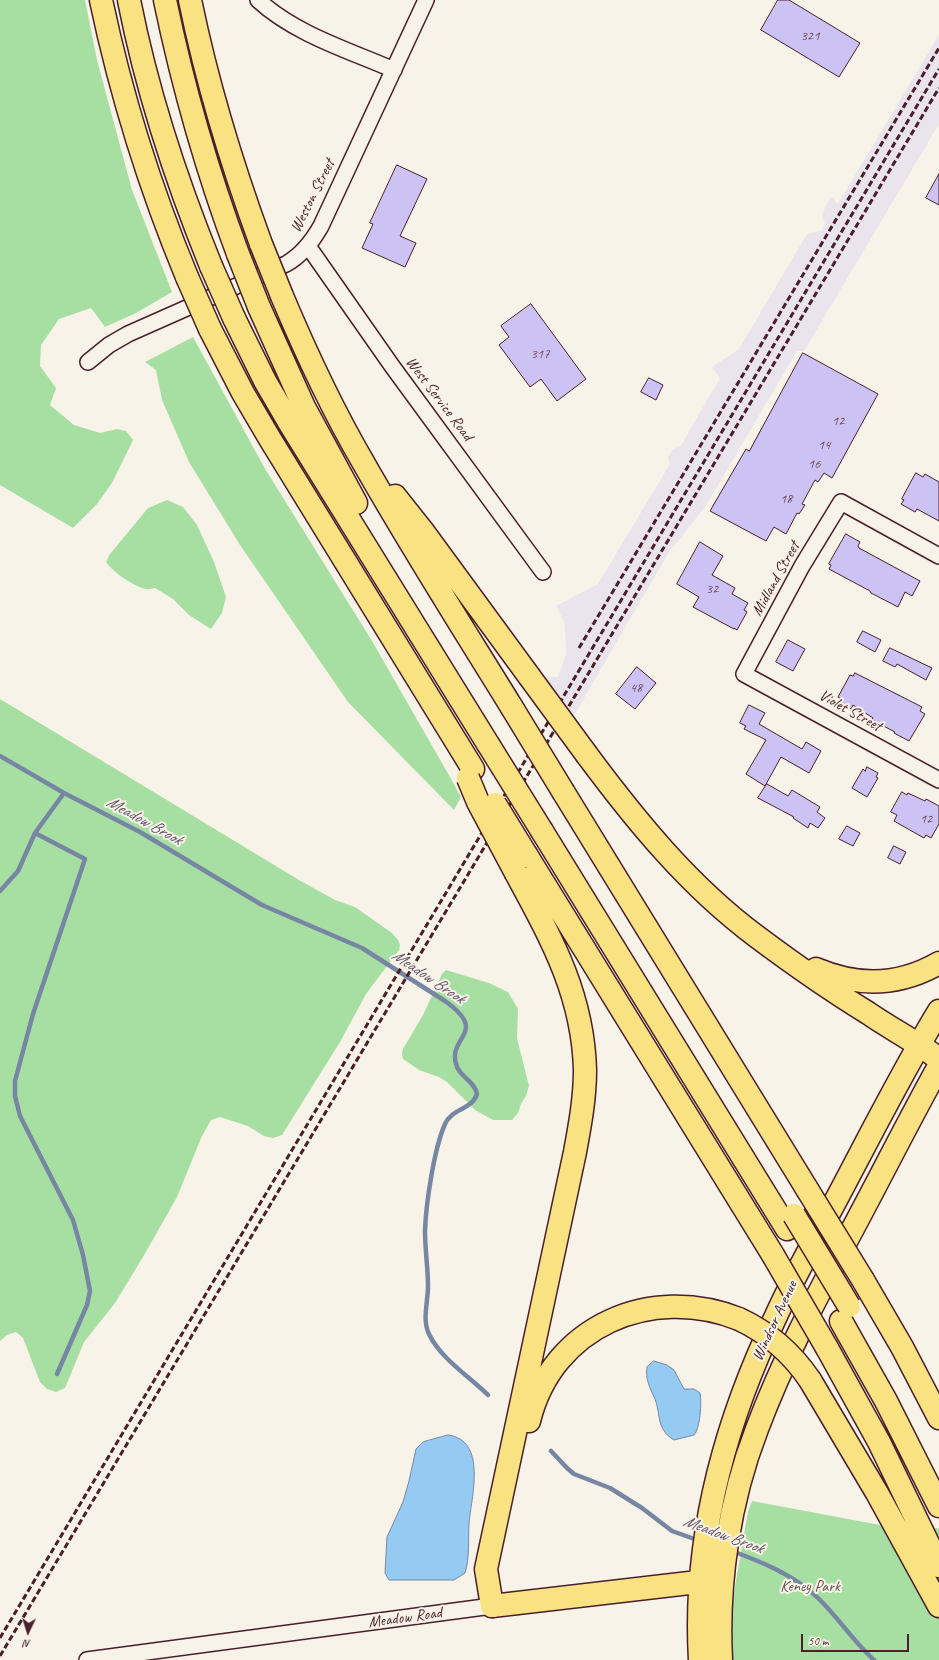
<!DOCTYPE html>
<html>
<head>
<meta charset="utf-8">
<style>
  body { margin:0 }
  #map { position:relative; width:939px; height:1660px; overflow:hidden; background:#f7f3e8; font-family:Caveat,sans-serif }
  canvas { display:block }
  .north { position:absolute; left:8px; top:1612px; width:40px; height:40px; -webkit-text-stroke:3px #f7f3e8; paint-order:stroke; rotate:184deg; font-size:11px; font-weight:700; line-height:16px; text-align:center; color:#4a1f2b }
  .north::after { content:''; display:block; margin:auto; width:14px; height:18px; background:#4a1f2b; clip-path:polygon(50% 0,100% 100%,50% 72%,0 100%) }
  .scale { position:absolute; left:801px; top:1634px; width:108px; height:18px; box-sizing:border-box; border:2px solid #4a1f2b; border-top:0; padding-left:5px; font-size:12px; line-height:14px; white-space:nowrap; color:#4a1f2b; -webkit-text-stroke:3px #f7f3e8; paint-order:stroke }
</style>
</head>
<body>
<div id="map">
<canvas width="939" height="1660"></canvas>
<div class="north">N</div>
<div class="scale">50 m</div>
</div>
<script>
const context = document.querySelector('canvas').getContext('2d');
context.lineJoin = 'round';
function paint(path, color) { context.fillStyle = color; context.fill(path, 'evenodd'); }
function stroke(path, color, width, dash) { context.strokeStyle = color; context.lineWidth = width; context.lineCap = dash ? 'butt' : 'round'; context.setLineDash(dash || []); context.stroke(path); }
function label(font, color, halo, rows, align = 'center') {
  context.font = font + ' Caveat,sans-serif'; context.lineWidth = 4; context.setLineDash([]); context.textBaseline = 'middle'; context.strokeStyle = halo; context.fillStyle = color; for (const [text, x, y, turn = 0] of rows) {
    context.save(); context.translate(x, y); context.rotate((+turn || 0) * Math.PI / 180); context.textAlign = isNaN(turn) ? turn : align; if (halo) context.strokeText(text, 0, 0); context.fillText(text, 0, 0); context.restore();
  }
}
paint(new Path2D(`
  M 939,35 L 939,124 L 804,351 L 797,351 L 705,507 L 669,552 L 573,717 L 545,679 L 549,677 L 558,677 L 566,654 L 565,623 L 556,606 L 598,584 L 670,464 L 668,457 L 673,449 L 680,447 L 720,378 L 712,367 L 739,349 L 807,234 L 821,231 L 825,224 L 822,214 L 831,197 L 838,204 Z`), '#eae4ec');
paint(new Path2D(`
  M 0,0 L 85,0 L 97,60 L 132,190 L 172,292 L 136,313 L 105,327 L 91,308 L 59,319 L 41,345 L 40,366 L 56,388 L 50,405 L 74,425 L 100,433 L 117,429 L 126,431 L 133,440 L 112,483 L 97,504 L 73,528 L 0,485 Z
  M 193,337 L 264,467 L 372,641 L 450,777 L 461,797 L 454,810 L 348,702 L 240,545 L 189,462 L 162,400 L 156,370 L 145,362 Z
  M 167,500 L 183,507 L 197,525 L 214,562 L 226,597 L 222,613 L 211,629 L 189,615 L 173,599 L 155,588 C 152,588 149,590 146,589 C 133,586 113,572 106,562 L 110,554 L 148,508 Z
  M 0,699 L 299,880 L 335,900 L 355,907 L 392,933 L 398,940 L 400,945 L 399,950 L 366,994 L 340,1042 L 282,1135 L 273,1138 L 264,1136 L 248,1126 L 220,1117 L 211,1120 L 202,1136 L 177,1197 L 143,1257 L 115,1303 L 84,1342 L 65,1388 L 56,1392 L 47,1389 L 40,1382 L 23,1338 L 16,1332 L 7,1335 L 0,1341 Z
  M 446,970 L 489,983 L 508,992 L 518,1009 L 517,1038 L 529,1086 L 526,1096 L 521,1104 L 518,1113 L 512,1120 L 493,1120 L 475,1110 L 447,1082 L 439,1077 L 419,1070 L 403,1059 L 402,1054 L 403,1049 L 423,1015 L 442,974 Z
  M 752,1501 L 912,1531 L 939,1528 L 939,1660 L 733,1660 L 729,1622 L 748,1511 Z`), '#a7dfa3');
const water = new Path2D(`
  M 654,1361 L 667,1365 L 674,1370 L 684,1389 L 694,1389 L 700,1393 C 702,1402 700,1429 694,1435 L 674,1440 C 656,1429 661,1415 655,1399 C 650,1388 645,1379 647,1367 Z
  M 448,1435 C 488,1440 471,1498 469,1524 C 468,1540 470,1557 465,1573 L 454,1580 L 389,1580 L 385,1573 L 387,1537 L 403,1502 L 409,1481 L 416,1449 L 423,1442 Z`);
paint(water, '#95caf3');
stroke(water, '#7786a3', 1);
stroke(new Path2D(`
  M 0,756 L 64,793 L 140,832 L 262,905 L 362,948 L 445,1001 C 491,1034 445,1036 457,1067 C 461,1077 475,1082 477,1094 C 472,1110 452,1108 445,1124 C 434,1149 426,1203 425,1231 C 425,1250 428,1268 428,1286 C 428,1302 422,1320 429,1334 C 440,1358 470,1377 488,1395
  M 0,891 L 18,871 L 35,833
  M 57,1374 L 87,1305 L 90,1291 L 83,1255 L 73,1220 L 20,1116 L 15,1096 L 15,1081 L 33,1014 L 85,859 L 35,833 L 64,793
  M 551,1451 L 567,1468 L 574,1474 L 610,1488 L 642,1508 L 672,1531 L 700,1541
  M 732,1551 C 762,1562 794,1575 818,1598 C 838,1617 853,1641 874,1660`), '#7786a3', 4.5);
const building = new Path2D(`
  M 778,0 L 789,0 L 860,43 L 839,77 L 761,30 Z
  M 397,165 L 427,179 L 400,236 L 416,243 L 405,267 L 362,248 L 373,224 L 370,223 Z
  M 939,174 L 939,205 L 926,198 Z
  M 531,304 L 586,379 L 557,401 L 541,379 L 530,387 L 499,345 L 509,337 L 501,326 Z
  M 803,353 L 878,394 L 832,478 L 824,473 L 818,482 L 815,480 L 802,504 L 805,505 L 799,514 L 797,513 L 786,534 L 774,527 L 766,541 L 710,511 L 746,449 L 749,451 Z
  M 649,378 L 663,385 L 656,400 L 641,392 Z
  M 916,473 L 923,477 L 925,474 L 939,482 L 939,521 L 917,509 L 915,512 L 901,504 L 904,500 L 902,499 Z
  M 846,534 L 860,542 L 858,546 L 859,548 L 920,581 L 912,596 L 905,592 L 898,607 L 871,593 L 870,591 L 829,569 L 831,565 L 829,564 Z
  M 700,542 L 723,556 L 712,575 L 735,588 L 732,594 L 748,603 L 744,610 L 747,612 L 737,630 L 734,628 L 734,629 L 693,607 L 699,597 L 677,584 Z
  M 863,631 L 881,640 L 875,652 L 857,642 Z
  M 788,640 L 805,649 L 793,671 L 776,662 Z
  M 890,648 L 932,668 L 926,680 L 897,664 L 895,667 L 883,661 Z
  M 637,667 L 656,683 L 635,709 L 616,694 Z
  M 855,673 L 922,707 L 920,711 L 925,714 L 909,741 L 894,733 L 895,732 L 872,720 L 873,718 L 853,705 L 851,709 L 838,702 L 840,698 L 838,697 L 850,675 L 853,676 Z
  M 749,705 L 765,713 L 759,724 L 802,749 L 806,742 L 821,751 L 809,773 L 781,757 L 765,786 L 746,774 L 766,740 L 744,729 L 746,726 L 740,723 Z
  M 867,767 L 878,773 L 876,777 L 878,778 L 867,797 L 852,788 L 863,769 L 865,771 Z
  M 767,784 L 788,796 L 792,790 L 820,807 L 817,812 L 825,818 L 818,828 L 810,823 L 808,828 L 793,818 L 794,817 L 758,798 Z
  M 902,792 L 907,795 L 908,793 L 925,801 L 926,799 L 939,806 L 939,824 L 931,838 L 926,835 L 924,838 L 894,821 L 897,815 L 891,812 Z
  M 847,826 L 860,833 L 853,846 L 839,839 Z
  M 894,846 L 906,852 L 900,864 L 888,858 Z`);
paint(building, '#cdc2f4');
stroke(building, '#4a1f2b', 1);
const minor = new Path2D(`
  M 258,0 C 295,34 348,50 394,70
  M 308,246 L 392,366 L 543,572
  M 88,362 L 109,345 L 128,334 L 286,264 C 302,255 312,242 321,226 L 426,0
  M 939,556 L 841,502 L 802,566 L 744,674 L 939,780
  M 87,1660 L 492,1606`);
const primary = new Path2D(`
  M 492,1606 L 715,1580
  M 700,1660 C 693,1540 724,1424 776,1316 C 794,1276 816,1238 836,1200 C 870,1136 902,1072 939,1011
  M 721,1660 C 717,1583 729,1501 757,1429 C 782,1362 816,1298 850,1234 C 880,1178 908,1122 939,1066`);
const motorway = new Path2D(`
  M 101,0 C 121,95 150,188 187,277
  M 129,0 C 147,92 176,180 211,266
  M 165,0 C 183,87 207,171 238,254
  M 190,0 C 207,83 232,165 261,244
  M 282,296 C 306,353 332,409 363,462 C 410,545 461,625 511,706
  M 259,307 L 304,407 L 356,503
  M 234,318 L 265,381 L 290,424 L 488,744
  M 210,329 L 243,393 L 270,439 L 473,769
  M 395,496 L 422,530 L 529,676
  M 587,755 C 636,821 689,886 756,936 C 792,963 829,989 868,1013 C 891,1029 917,1042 939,1059
  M 564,793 L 807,1189
  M 542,831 L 787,1229
  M 527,856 L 773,1255
  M 816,969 C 858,987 899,986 939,963
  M 863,1280 L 902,1347 L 939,1418
  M 841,1321 L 886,1401 L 939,1506
  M 827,1348 L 879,1442 L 939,1566
  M 810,1380 L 877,1493 L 939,1606
  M 529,1421 C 552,1326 651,1284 739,1319
  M 492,1606 L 486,1569 L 575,1152 C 580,1125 585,1098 585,1070 C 583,994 551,938 516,873`);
stroke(minor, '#4a1f2b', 18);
stroke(primary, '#4a1f2b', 25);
stroke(motorway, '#4a1f2b', 25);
stroke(minor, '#f7f3e8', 15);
stroke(primary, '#f8e281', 22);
stroke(motorway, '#f8e281', 22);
stroke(new Path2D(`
  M 579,648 L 939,48
  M 0,1638 L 939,69
  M 0,1656 L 939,88`), '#4a1f2b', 3, [6, 3]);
const motorwayBridge = new Path2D(`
  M 261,244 L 282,296
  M 238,254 L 259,307
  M 211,266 L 234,318
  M 187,277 L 210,329
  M 529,676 L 587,755
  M 511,706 L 564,793
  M 488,744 L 542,831
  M 468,778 L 478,802 L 516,873
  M 495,804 L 527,856
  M 807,1189 L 863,1280
  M 794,1215 L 849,1306
  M 773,1255 L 827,1348
  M 739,1319 C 769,1333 791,1352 810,1380`);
stroke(motorwayBridge, '#4a1f2b', 25, []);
stroke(motorwayBridge, '#f8e281', 22);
label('14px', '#6b485d', null, [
  ["321",810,36],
  ["317",540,354],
  ["12",838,421],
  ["14",824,445],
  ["16",814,464],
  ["18",786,499],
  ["32",712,589],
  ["48",636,688],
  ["12",926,819]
]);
label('16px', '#4a1f2b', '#f7f3e8', [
  ["Weston Street",313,196,-63],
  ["West Service Road",439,399,53],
  ["Midland Street",776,579,-61],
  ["Violet Street",850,711,29],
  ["Windsor Avenue",775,1321,-65],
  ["Meadow Road",405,1618,-8]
]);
label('16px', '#614f49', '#f7f3e8', [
  ["Keney Park",810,1587]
]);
label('italic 17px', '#605267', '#f7f3e8', [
  ["Meadow Brook",144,821,29],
  ["Meadow Brook",428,977,34],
  ["Meadow Brook",723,1535,20]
]);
</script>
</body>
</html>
